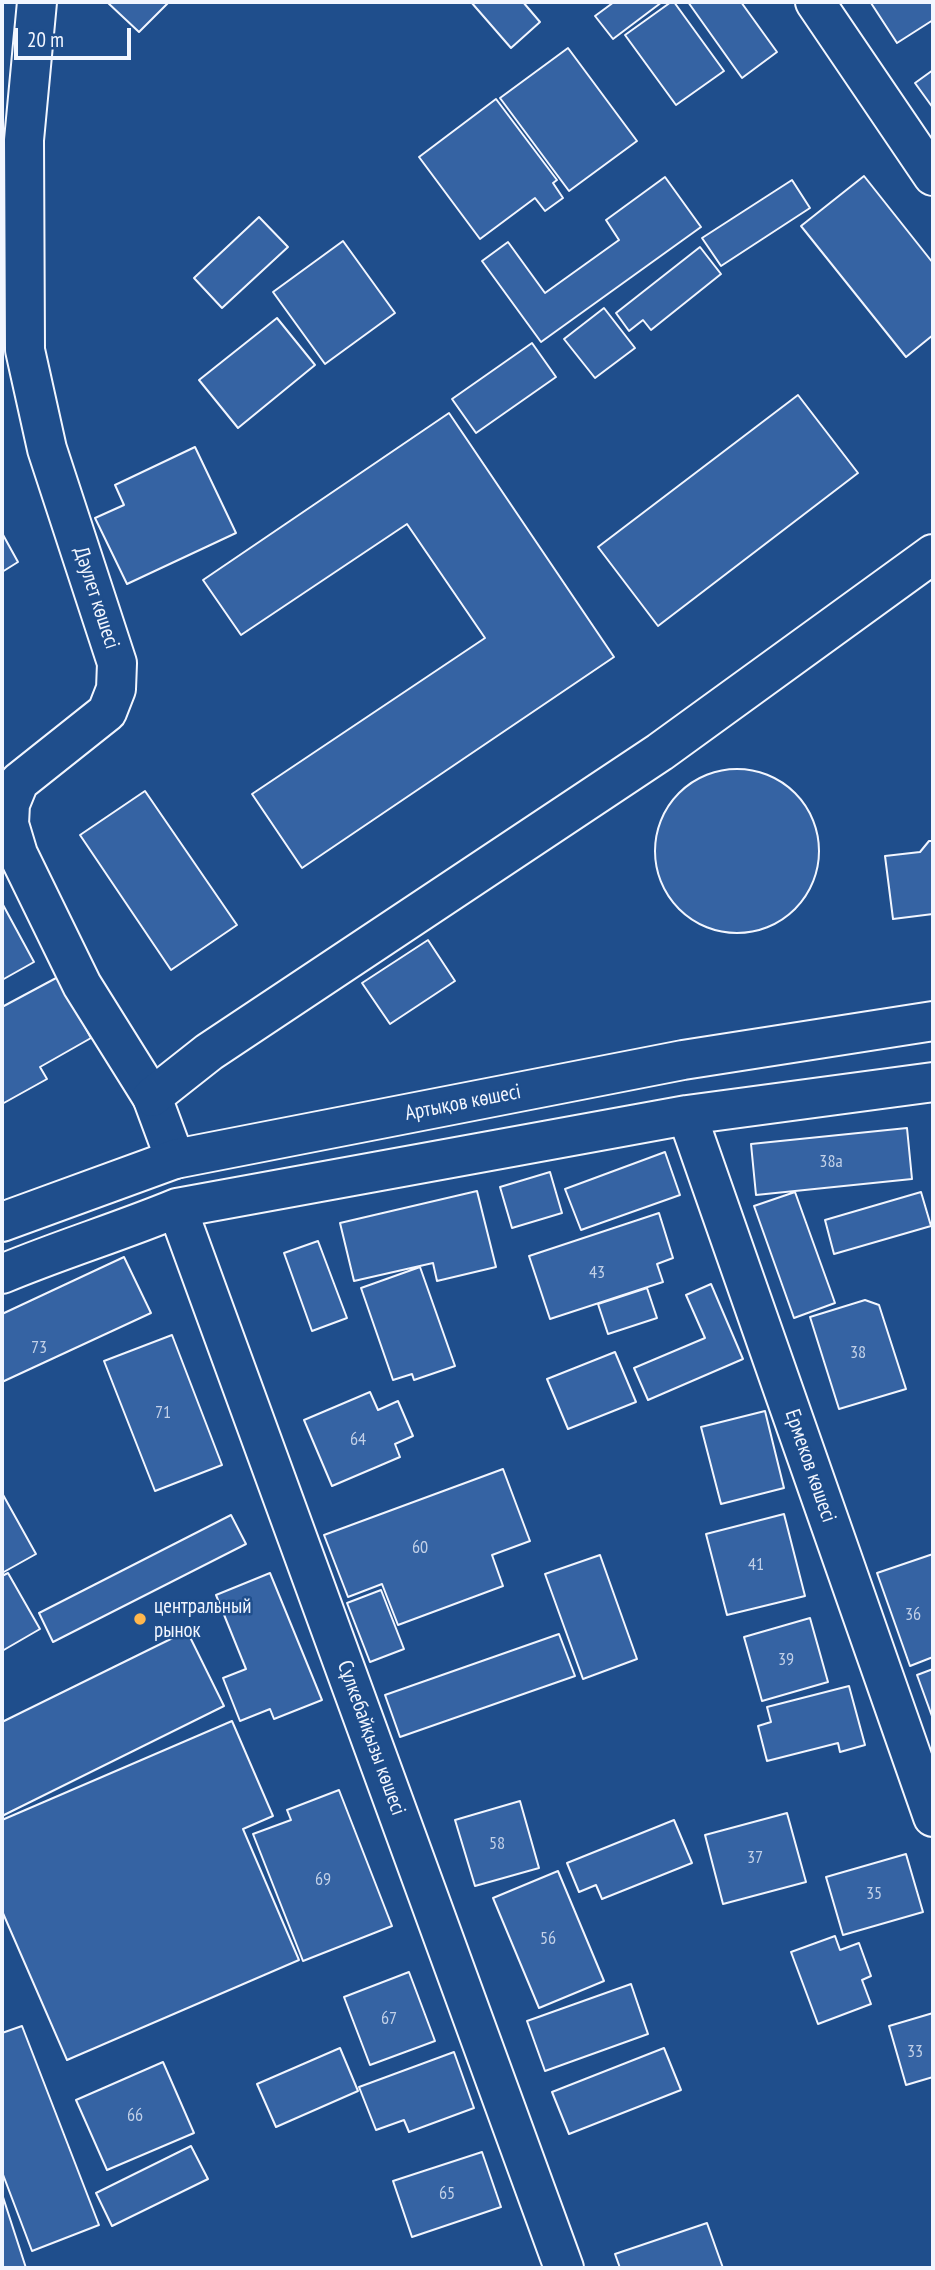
<!DOCTYPE html>
<meta charset="utf-8">
<style>
body{margin:0}
#map{position:relative;width:935px;height:2270px;overflow:hidden;background:#1f4e8c;font-family:"PT Sans Narrow",sans-serif}
canvas{display:block}
.frame{position:absolute;inset:0;border:4px solid #f2f6ff;pointer-events:none}
.scale{position:absolute;left:14px;top:28px;width:117px;height:32px;box-sizing:border-box;border:4px solid #f2f6ff;border-top:0;padding-left:9px;font-size:21px;line-height:24px;white-space:nowrap;color:#f2f6ff;-webkit-text-stroke:5px #1f4e8c;paint-order:stroke}
</style>
<div id="map">
<canvas width="935" height="2270"></canvas>
<div class="frame"></div>
<div class="scale">20 m</div>
</div>
<script>
const context = document.querySelector('canvas').getContext('2d');
context.lineJoin = 'round';
function fill(path, color) { context.fillStyle = color; context.fill(path, 'evenodd'); }
function strokePath(path, color, width, dash) { context.strokeStyle = color; context.lineWidth = width; context.lineCap = dash ? 'butt' : 'round'; context.setLineDash(dash || []); context.stroke(path); }
function label(font, color, halo, rows, align = 'center') {
  context.font = font + ' "PT Sans Narrow",sans-serif'; context.lineWidth = 5; context.setLineDash([]); context.textBaseline = 'middle'; context.strokeStyle = halo; context.fillStyle = color; for (const [text, x, y, turn = 0] of rows) {
    context.save(); context.translate(x, y); context.rotate((+turn || 0) * Math.PI / 180); context.textAlign = isNaN(turn) ? turn : align; if (halo) context.strokeText(text, 0, 0); context.fillText(text, 0, 0); context.restore();
  }
}
const building = new Path2D(`
 M107,2H169L139,32Z
 M471,2H523L540,22L511,48Z
 M614,2H662L613,39L595,16Z
 M671,2H674L724,71L676,105L625,35Z
 M688,2H741L777,52L742,78Z
 M874,2H933V20L897,43L871,3Z
 M568,48L637,141L569,191L500,98Z
 M933,70V108L915,83Z
 M496,99L557,180L553,183L563,198L545,211L535,198L480,239L419,157Z
 M864,176L933,263V335L906,357L801,226Z
 M665,177L701,227L541,342L482,261L508,242L545,293L619,240L606,220Z
 M792,180L810,208L721,266L702,238Z
 M259,217L288,247L222,308L194,278Z
 M343,241L395,313L325,364L273,292Z
 M700,247L721,274L651,330L643,320L629,331L616,313Z
 M604,308L635,348L595,378L564,339Z
 M277,318L315,365L238,428L199,380Z
 M532,343L556,377L476,433L452,399Z
 M798,395L858,473L658,626L598,547Z
 M449,413L614,657L302,868L252,794L485,638L407,524L241,635L203,580Z
 M195,447L236,533L127,584L95,518L124,505L115,485Z
 M2,533L18,562L2,572Z
 M655 851a82 82 0 1 1 164 0a82 82 0 1 1-164 0Z
 M145,791L237,925L171,970L80,835Z
 M929,841H933V914L893,919L885,856L920,852Z
 M2,903L34,962L2,980Z
 M428,940L455,981L390,1024L362,983Z
 M58,977L91,1038L40,1067L47,1079L2,1104V1007Z
 M907,1128L912,1179L756,1195L751,1144Z
 M665,1152L680,1195L581,1230L565,1189Z
 M550,1172L562,1213L512,1228L500,1187Z
 M477,1191L496,1267L437,1281L433,1263L354,1281L340,1223Z
 M795,1192L835,1303L794,1318L754,1206Z
 M921,1192L931,1226L834,1254L825,1220Z
 M659,1213L673,1258L657,1264L663,1282L550,1319L529,1256Z
 M318,1241L347,1318L312,1331L284,1253Z
 M124,1257L151,1313L2,1382V1314Z
 M420,1267L455,1366L414,1380L412,1374L393,1380L361,1288Z
 M711,1284L743,1359L648,1400L634,1368L705,1338L686,1295Z
 M647,1288L657,1318L608,1334L598,1304Z
 M865,1300L879,1305L906,1389L839,1409L810,1317Z
 M172,1335L222,1465L155,1491L104,1361Z
 M615,1352L636,1402L568,1429L547,1379Z
 M370,1392L378,1410L398,1401L413,1436L395,1444L400,1457L332,1486L304,1420Z
 M765,1411L784,1488L721,1504L701,1427Z
 M503,1469L530,1541L492,1555L503,1586L398,1625L382,1584L348,1597L324,1535Z
 M2,1493L36,1554L2,1573Z
 M784,1514L805,1596L727,1615L706,1534Z
 M231,1515L246,1544L53,1642L39,1613Z
 M933,1554V1657L910,1666L877,1573Z
 M600,1555L637,1659L583,1679L545,1574Z
 M8,1573L40,1629L2,1651V1576Z
 M270,1573L322,1700L274,1719L270,1709L240,1721L223,1678L246,1669L216,1595Z
 M381,1590L404,1649L370,1662L347,1603Z
 M810,1618L828,1682L762,1701L744,1637Z
 M187,1631L224,1706L2,1816V1722Z
 M559,1634L575,1676L400,1737L385,1695Z
 M933,1669V1719L917,1675Z
 M849,1686L865,1745L840,1752L838,1743L767,1761L758,1726L771,1722L767,1707Z
 M232,1721L273,1816L243,1829L299,1960L67,2060L2,1911V1820Z
 M339,1790L392,1926L303,1961L253,1834L291,1820L287,1810Z
 M520,1801L539,1868L475,1886L455,1820Z
 M787,1813L806,1882L723,1904L705,1835Z
 M674,1820L692,1863L602,1899L596,1885L579,1892L567,1863Z
 M906,1854L923,1912L843,1935L826,1877Z
 M558,1871L604,1981L539,2008L493,1898Z
 M835,1936L840,1950L859,1943L871,1976L862,1980L871,2004L818,2024L791,1952Z
 M409,1972L435,2041L370,2065L344,1997Z
 M631,1984L648,2034L545,2071L527,2021Z
 M933,2013V2077L906,2085L889,2026Z
 M22,2026L99,2225L32,2251L2,2172V2033Z
 M340,2048L358,2091L276,2127L257,2084Z
 M664,2048L681,2090L569,2134L552,2092Z
 M454,2052L474,2108L409,2132L404,2120L376,2130L359,2087Z
 M163,2062L194,2133L107,2170L76,2100Z
 M191,2146L208,2179L112,2226L96,2193Z
 M482,2152L501,2207L412,2237L393,2181Z
 M2,2194L26,2268H2Z
 M707,2223L723,2268H620L615,2254Z`);
const minor = new Path2D(`
 M37,2L24,140L25,350L47,449L117,663L116,689L107,712L19,782L10,804L9,824L18,854L82,985L152,1097L175,1159
 M815,2L933,176
 M687,1115L933,1817
 M177,1208L564,2268
 M2,1274C59,1250 119,1232 177,1208L687,1115L933,1082`);
const major = new Path2D(`
 M152,1097L209,1052L660,752L933,554`);
const highway = new Path2D(`
 M2,1222L175,1159L683,1060L933,1021`);
const markers = [
 [140,1619,7,"#ffb74d"]
];
const numberNames = [
 ["38а",831,1162],
 ["43",597,1273],
 ["73",39,1348],
 ["38",858,1353],
 ["71",163,1413],
 ["64",358,1440],
 ["60",420,1548],
 ["41",756,1565],
 ["36",913,1615],
 ["39",786,1660],
 ["58",497,1844],
 ["37",755,1858],
 ["69",323,1880],
 ["35",874,1894],
 ["56",548,1939],
 ["67",389,2019],
 ["33",915,2052],
 ["66",135,2116],
 ["65",447,2194]
];
const streetNames = [
 ["Дәулет көшесі",96,598,72],
 ["Артықов көшесі",463,1103,-11],
 ["Ермеков көшесі",810,1466,71],
 ["Сұлкебайқызы көшесі",371,1738,70]
];
const poiNames = [
 ["центральный",154,1607],
 ["рынок",154,1631]
];
fill(building, '#3563a3');
strokePath(building, '#f2f6ff', 2);
strokePath(minor, '#f2f6ff', 42);
strokePath(major, '#f2f6ff', 42);
strokePath(highway, '#f2f6ff', 42);
strokePath(minor, '#1f4e8c', 38);
strokePath(major, '#1f4e8c', 38);
strokePath(highway, '#1f4e8c', 38);
for (const [x, y, r, color] of markers) { const dot = new Path2D(); dot.arc(x, y, r, 0, 2 * Math.PI); context.fillStyle = color; context.fill(dot); strokePath(dot, '#1f4e8c', 2.5); }
label('18px', '#c3d1e8', null, numberNames);
label('21px', '#f2f6ff', '#1f4e8c', streetNames);
label('21px', '#f2f6ff', '#1f4e8c', poiNames, 'left');
</script>
